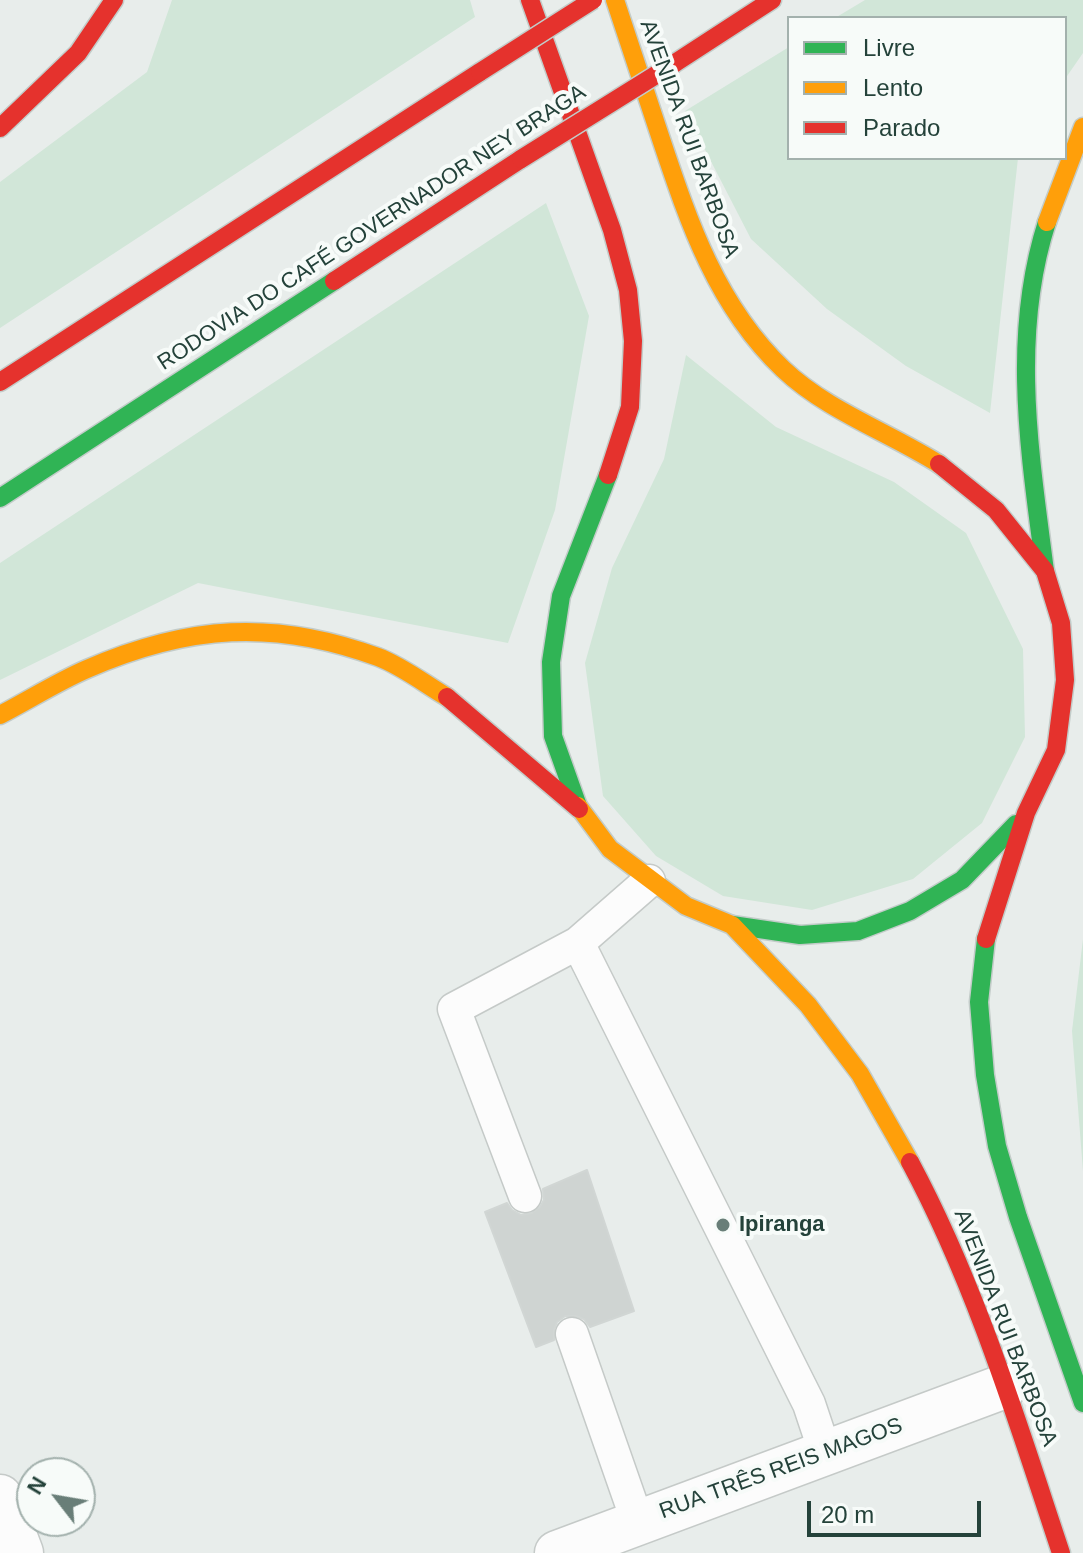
<!DOCTYPE html>
<meta charset="utf-8">
<style>
body{margin:0}
#map{position:relative;width:1083px;height:1553px;overflow:hidden;background:#e8edeb;font-family:Helvetica,sans-serif}
canvas{display:block}
.legend{position:absolute;left:787px;top:16px;width:280px;height:144px;box-sizing:border-box;background:#f7fbf9;border:2px solid #a3b1ad;margin:0;padding:10px 14px;list-style:none;font-size:24px;color:#24423a}
.legend li{display:flex;align-items:center;gap:16px;height:40px}
.legend b{width:40px;border:2px solid #a3b1ad}
.north{position:absolute;left:16px;top:1457px;width:80px;height:80px;box-sizing:border-box;background:#f7fbf9;border:2px solid #a3b1ad;border-radius:50%;rotate:301deg;font-size:22px;font-weight:700;line-height:32px;text-align:center;color:#24423a}
.north::after{content:'';display:block;margin:auto;width:28px;height:36px;background:#697e78;clip-path:polygon(50% 0,100% 100%,50% 72%,0 100%)}
.scale{position:absolute;left:807px;top:1501px;width:174px;height:36px;box-sizing:border-box;border:4px solid #24423a;border-top:0;padding-left:10px;font-size:24px;line-height:28px;white-space:nowrap;color:#24423a;-webkit-text-stroke:6px #f7fbf9;paint-order:stroke}
</style>
<div id="map">
<canvas width="1083" height="1553"></canvas>
<ul class="legend">
<li><b style="height:10px;background:#30b455"></b>Livre</li>
<li><b style="height:10px;background:#ff9f0a"></b>Lento</li>
<li><b style="height:10px;background:#e5322d"></b>Parado</li>
</ul>
<div class="north">N</div>
<div class="scale">20 m</div>
</div>
<script>
const context = document.querySelector('canvas').getContext('2d');
context.lineJoin = 'round';
function fill(path, color) { context.fillStyle = color; context.fill(path, 'evenodd'); }
function strokePath(path, color, width, dash) { context.strokeStyle = color; context.lineWidth = width; context.lineCap = dash ? 'butt' : 'round'; context.setLineDash(dash || []); context.stroke(path); }
function label(font, color, halo, rows, align = 'center') {
  context.font = font + ' Helvetica,sans-serif'; context.lineWidth = 8; context.setLineDash([]); context.textBaseline = 'middle'; context.strokeStyle = halo; context.fillStyle = color; for (const [text, x, y, turn = 0] of rows) {
    context.save(); context.translate(x, y); context.rotate((+turn || 0) * Math.PI / 180); context.textAlign = isNaN(turn) ? turn : align; if (halo) context.strokeText(text, 0, 0); context.fillText(text, 0, 0); context.restore();
  }
}
const green = new Path2D(`
 M172,0H470L475,17L0,328V182L147,72Z
 M865,0H1083V53L1065,79V18H835Z
 M789,47V158H1018L990,413L906,366L827,309L751,239L685,111Z
 M546,203L589,316L555,510L508,643L198,583L0,680V563Z
 M686,355L776,427L894,482L966,533L1023,649L1025,737L982,823L913,879L812,910L723,896L656,856L603,796L585,663L612,568L664,459Z
 M1083,939V1171L1072,1031Z`);
const building = new Path2D(`
 M587,1170L634,1311L590,1327L584,1319L576,1316H565L557,1322L554,1330V1340L536,1347L485,1212L507,1203L512,1210L521,1215L532,1213L540,1207L544,1200L543,1189Z`);
const lane = new Path2D(`
 M649,881L578,943L809,1404L825,1452
 M525,1196L454,1009L578,943
 M572,1334L638,1523`);
const street = new Path2D(`
 M0,1497L21,1553
 M557,1553L1005,1386`);
const fast = new Path2D(`
 M0,498L334,281
 M1045,571C1030,454 1010,337 1047,222
 M578,806L553,736L551,662L561,596L608,475
 M732,925L800,935L858,931L910,911L962,880L1016,824
 M986,939L979,1002L985,1075L997,1146L1018,1217L1083,1403`);
const slow = new Path2D(`
 M615,0C630,46 646,93 661,139C689,223 717,306 783,369C826,410 888,432 939,464
 M1047,222L1083,127
 M0,715C29,700 57,682 87,669C188,625 274,619 378,657C402,666 425,684 447,697
 M578,806L610,849L686,906L732,925L808,1005L860,1074L910,1162`);
const jam = new Path2D(`
 M530,0L612,230L628,290L633,341L630,407L608,475
 M675,63L772,0
 M0,128L78,53L114,0
 M334,281L521,159
 M0,382L480,72
 M939,464L996,510L1045,571L1061,623L1065,680L1056,750L1026,813L986,939
 M447,697L579,809
 M910,1162C976,1285 1017,1421 1061,1553`);
const jamBridge = new Path2D(`
 M480,72L593,0
 M521,159L675,63`);
const markers = [
 [723,1225,8,"#697e78"]
];
const streetNames = [
 ["AVENIDA RUI BARBOSA",689,139,70],
 ["RODOVIA DO CAFÉ GOVERNADOR NEY BRAGA",372,228,-33],
 ["AVENIDA RUI BARBOSA",1005,1328,69],
 ["RUA TRÊS REIS MAGOS",781,1469,-20]
];
const poiNames = [
 ["Ipiranga",739,1225]
];
fill(green, '#d1e6d8');
fill(building, '#cfd4d2');
strokePath(building, '#d1d6d4', 2);
strokePath(lane, '#c5cac8', 35);
strokePath(street, '#c5cac8', 47);
strokePath(fast, '#c3ccc9', 21);
strokePath(slow, '#c3ccc9', 21);
strokePath(jam, '#c3ccc9', 21);
strokePath(lane, '#fcfcfc', 32);
strokePath(street, '#fcfcfc', 44);
strokePath(fast, '#30b455', 18);
strokePath(slow, '#ff9f0a', 18);
strokePath(jam, '#e5322d', 18);
strokePath(jamBridge, '#c3ccc9', 21, []);
strokePath(jamBridge, '#e5322d', 18);
for (const [x, y, r, color] of markers) { const dot = new Path2D(); dot.arc(x, y, r, 0, 2 * Math.PI); context.fillStyle = color; context.fill(dot); strokePath(dot, '#f7fbf9', 3); }
label('22px', '#24423a', '#f7fbf9', streetNames);
label('bold 22px', '#24423a', '#f7fbf9', poiNames, 'left');
</script>
